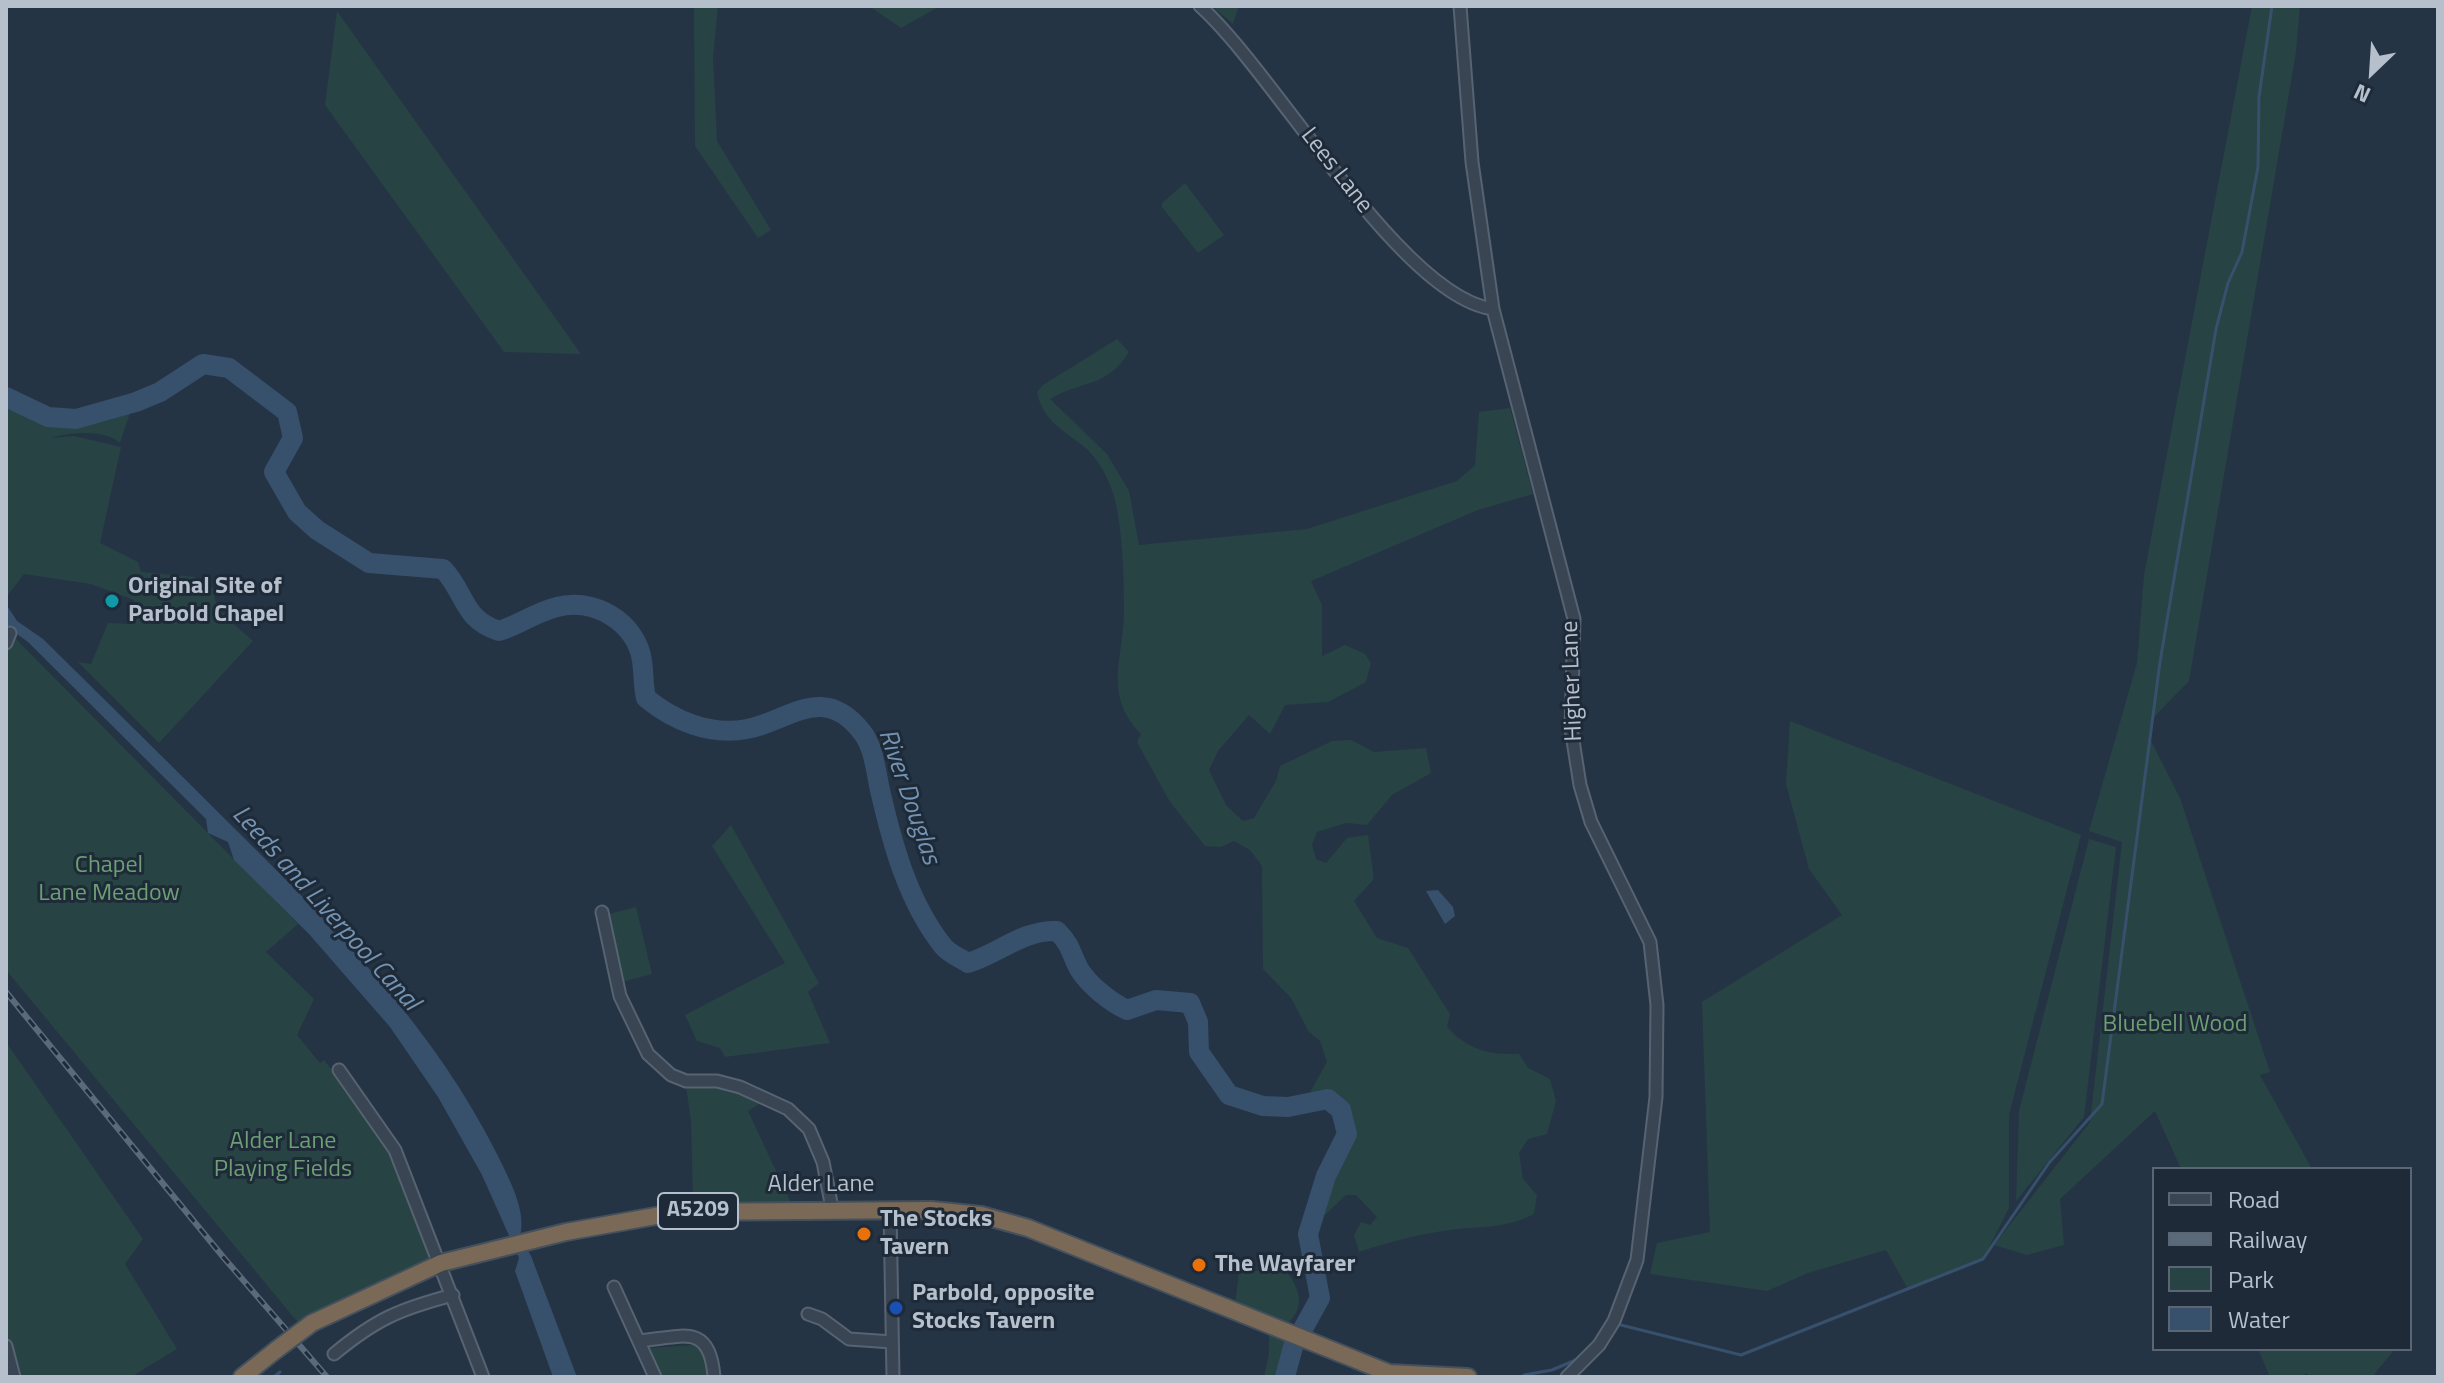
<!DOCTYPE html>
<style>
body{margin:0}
#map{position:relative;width:2444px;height:1383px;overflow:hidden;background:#253444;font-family:"Titillium Web",sans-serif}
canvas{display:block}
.frame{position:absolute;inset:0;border:8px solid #b6c0cd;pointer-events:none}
.legend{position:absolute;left:2152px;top:1167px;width:260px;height:184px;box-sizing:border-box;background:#1e2a38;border:2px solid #5b6674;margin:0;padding:10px 14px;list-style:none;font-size:24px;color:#b6c0cd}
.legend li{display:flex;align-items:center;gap:16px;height:40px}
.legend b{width:40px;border:2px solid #5b6674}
.north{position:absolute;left:2332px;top:32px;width:80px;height:80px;-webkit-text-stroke:6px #1e2a38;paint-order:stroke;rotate:205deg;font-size:22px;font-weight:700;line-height:32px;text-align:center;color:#b6c0cd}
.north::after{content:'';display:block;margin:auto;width:28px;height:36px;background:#b6c0cd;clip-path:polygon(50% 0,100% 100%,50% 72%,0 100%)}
</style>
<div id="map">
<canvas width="2444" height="1383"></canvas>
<div class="frame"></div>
<ul class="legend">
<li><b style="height:10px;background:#394553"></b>Road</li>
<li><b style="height:10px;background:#5b6a7a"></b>Railway</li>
<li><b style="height:22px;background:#274344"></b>Park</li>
<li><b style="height:22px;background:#37506c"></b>Water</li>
</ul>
<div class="north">N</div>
</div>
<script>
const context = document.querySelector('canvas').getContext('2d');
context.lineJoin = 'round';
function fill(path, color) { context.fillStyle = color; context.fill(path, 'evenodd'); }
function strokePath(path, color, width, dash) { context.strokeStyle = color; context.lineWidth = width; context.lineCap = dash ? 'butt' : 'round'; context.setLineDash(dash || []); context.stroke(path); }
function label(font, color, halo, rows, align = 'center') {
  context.font = font + ' "Titillium Web",sans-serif'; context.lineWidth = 6; context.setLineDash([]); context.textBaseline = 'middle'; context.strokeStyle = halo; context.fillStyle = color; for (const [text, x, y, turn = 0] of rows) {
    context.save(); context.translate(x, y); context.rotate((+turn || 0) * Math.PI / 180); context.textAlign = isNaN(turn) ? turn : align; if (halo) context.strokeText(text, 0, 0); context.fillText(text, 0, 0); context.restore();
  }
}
const green = new Path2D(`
 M694,6H718L713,58L717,141L771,230L758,238L695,146Z
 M869,6H940L901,28Z
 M1212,6H1239L1233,24Z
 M2252,6H2300L2296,52L2189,681L2153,718L2150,739L2180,798L2270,1072L2260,1075L2312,1169H2181L2155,1111L2060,1199L2064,1245L2027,1255L1994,1245L2090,1122L2122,842L2089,831L2137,663L2144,575Z
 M337,11L581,354L504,352L325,105Z
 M1185,183L1224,235L1198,253L1162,207V203Z
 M1117,339L1129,352C1107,388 1082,380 1050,399L1107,454L1129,491L1139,545L1307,529L1457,481L1475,465L1479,412L1510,408L1533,494L1478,510L1311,581L1322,605V656L1345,645L1365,654L1371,663L1366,682L1328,702L1285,705L1270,734L1249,715L1218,751L1209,770L1226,805L1243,821L1254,818L1276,781L1280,766L1332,741L1351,740L1374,752L1426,748L1431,773L1392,795L1367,825L1346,823L1317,832L1312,845L1316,859L1326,863L1347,838L1368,835L1374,879L1354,901L1377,938L1408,948L1450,1014L1447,1027C1469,1050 1488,1055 1519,1054L1528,1068L1550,1079L1556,1101L1547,1134L1528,1139L1519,1153L1523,1179L1537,1195L1534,1214C1506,1229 1480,1226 1450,1230C1419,1234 1389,1242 1359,1252L1354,1235L1361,1222L1370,1225L1377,1217L1356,1195H1346L1325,1215L1322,1206L1351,1138L1346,1112L1338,1103L1310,1092L1327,1062L1320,1041L1309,1032L1291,998L1263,969L1262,866L1250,850L1234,841L1221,847L1205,846L1170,802L1137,742L1141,734C1103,695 1123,660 1124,613C1124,579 1123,542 1117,509C1113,487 1101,460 1083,446C1062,429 1043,421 1037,392L1043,385Z
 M6,404C20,407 25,418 38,423C62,432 106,422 130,413L120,443C105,429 70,432 51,438L74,436L121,447L100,543L138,562L141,572L195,577L214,589C211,610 240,628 253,641L159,743L78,662L91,664L108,623L128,624L134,600L91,584L24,574L8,595L6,592Z
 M10,633L298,924L266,952L314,999L297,1035L320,1063L324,1060L378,1129L431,1256L427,1262L300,1325L6,970V643Z
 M1790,721L2081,835L2009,1115V1208L1983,1259L1908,1289L1886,1250L1808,1273L1767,1291L1650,1274L1657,1243L1710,1232L1702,1002L1842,915L1809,869L1786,784Z
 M731,825L819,983L808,992L830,1043L725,1057L720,1048L697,1041L685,1015L785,963L712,846Z
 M2089,839L2116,847L2084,1117L2016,1201L2019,1111Z
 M636,907L652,974L622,982L605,915Z
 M6,1042L143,1239L125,1264L177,1349L131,1377H22L6,1345Z
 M707,1083L764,1101L748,1111L791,1203L693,1202L691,1120L686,1087Z
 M1285,1269C1299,1289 1307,1305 1287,1324L1235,1305L1239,1272Z
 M1269,1327L1297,1338L1285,1377H1264L1269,1353Z
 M694,1345L705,1352L707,1377H662L650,1348Z
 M2258,1349H2395L2372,1377H2309L2307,1373L2300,1377H2270Z`);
const water = new Path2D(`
 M6,604L17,621L43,639C108,703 173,767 237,831C337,930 435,1029 498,1156C509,1179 527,1211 520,1236L531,1256L577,1377H553L515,1271L519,1258L482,1175L438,1097L390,1027L309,934L234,860L228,842L208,833L206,819L28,642L6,626Z
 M1438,890L1453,907L1455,916L1445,924L1426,891Z`);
const stream = new Path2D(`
 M1621,1325L1741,1355L1983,1259L2049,1163L2102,1104L2160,662L2216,329L2228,283L2242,252L2258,167L2259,97L2272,6
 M1524,1375L1552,1370L1578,1359
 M274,1377L280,1372`);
const river = new Path2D(`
 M6,397L48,417L76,419L136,402L160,392L203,364L229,368L287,412L293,438L274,472L297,512L317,530L369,563L443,569C466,593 462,619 499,631C519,625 536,612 557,607C593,597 637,622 642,661C644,674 643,685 646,698C674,721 710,736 747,729C789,721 823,682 862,732C874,747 876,772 880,790C892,843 908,902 943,946C948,953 960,958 968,963C1000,953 1022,930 1057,931C1072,946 1070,952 1079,969C1089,985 1110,1002 1127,1010L1156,1000L1190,1003L1198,1022L1199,1052L1229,1095L1263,1106L1288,1107L1328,1099L1341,1110L1347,1134L1326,1176L1308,1234L1320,1298L1293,1347L1285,1377`);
const minor = new Path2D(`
 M1200,6C1276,74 1401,297 1493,309
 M1460,6L1472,162L1493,309L1574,619L1571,728L1580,785L1591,822L1650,942L1657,1005L1656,1097L1637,1260L1614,1321L1599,1345L1567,1377
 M6,643L10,633
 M602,912L620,996L648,1054L671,1075L686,1081H717L740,1087L788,1109L809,1129L823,1162L832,1208
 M339,1070L395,1150L483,1377
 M890,1209L893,1377
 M614,1287L655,1377
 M808,1314L822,1319L849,1339L892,1342
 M639,1341C682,1337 710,1322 714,1377
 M6,1346L14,1377
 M334,1354C376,1319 400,1309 453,1295`);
const highway = new Path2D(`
 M312,1323L441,1263L566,1232L678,1212L932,1210L981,1215L1028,1228L1389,1373L1468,1377
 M242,1377L276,1350`);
const rail = new Path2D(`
 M6,992L224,1258L327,1377`);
const highwayBridge = new Path2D(`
 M276,1350L312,1323`);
const markers = [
 [112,601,8,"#0f9aa8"],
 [864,1234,8,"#e8710a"],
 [1199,1265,8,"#e8710a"],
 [896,1308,8,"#1a4fb4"]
];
const shields = [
 [698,1211,80]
];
const shieldNames = [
 ["A5209",698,1211]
];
const streetNames = [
 ["Lees Lane",1336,171,52],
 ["Higher Lane",1573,681,-92],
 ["Alder Lane",821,1185]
];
const poiNames = [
 ["Original Site of",128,587],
 ["Parbold Chapel",128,615],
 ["The Stocks",880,1220],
 ["Tavern",880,1248],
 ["The Wayfarer",1215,1265],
 ["Parbold, opposite",912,1294],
 ["Stocks Tavern",912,1322]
];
const parkNames = [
 ["Chapel",109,866],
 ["Lane Meadow",109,894],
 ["Bluebell Wood",2175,1025],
 ["Alder Lane",283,1142],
 ["Playing Fields",283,1170]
];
const waterNames = [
 ["River Douglas",908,797,71],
 ["Leeds and Liverpool Canal",325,909,48]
];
fill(green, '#274344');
fill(water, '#37506c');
strokePath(stream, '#37506c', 3);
strokePath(river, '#37506c', 20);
strokePath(minor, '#576370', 15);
strokePath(highway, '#44505d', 20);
strokePath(minor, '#394553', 11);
strokePath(highway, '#796956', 16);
strokePath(rail, '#5b6a7a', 6);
strokePath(rail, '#1e2a38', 3, [9]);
strokePath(highwayBridge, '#44505d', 20, []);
strokePath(highwayBridge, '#796956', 16);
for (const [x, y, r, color] of markers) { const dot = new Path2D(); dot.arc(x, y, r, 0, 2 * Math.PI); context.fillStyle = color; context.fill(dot); strokePath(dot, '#1e2a38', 3); }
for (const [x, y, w] of shields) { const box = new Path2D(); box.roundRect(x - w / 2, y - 18, w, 36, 6); context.fillStyle = '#1e2a38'; context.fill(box); strokePath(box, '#b6c0cd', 2); }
label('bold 22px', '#b6c0cd', null, shieldNames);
label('24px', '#b6c0cd', '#1e2a38', streetNames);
label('bold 24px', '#b6c0cd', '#1e2a38', poiNames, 'left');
label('24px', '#6c9f74', '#1e2a38', parkNames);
label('italic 26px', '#7493b2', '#1e2a38', waterNames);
</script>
